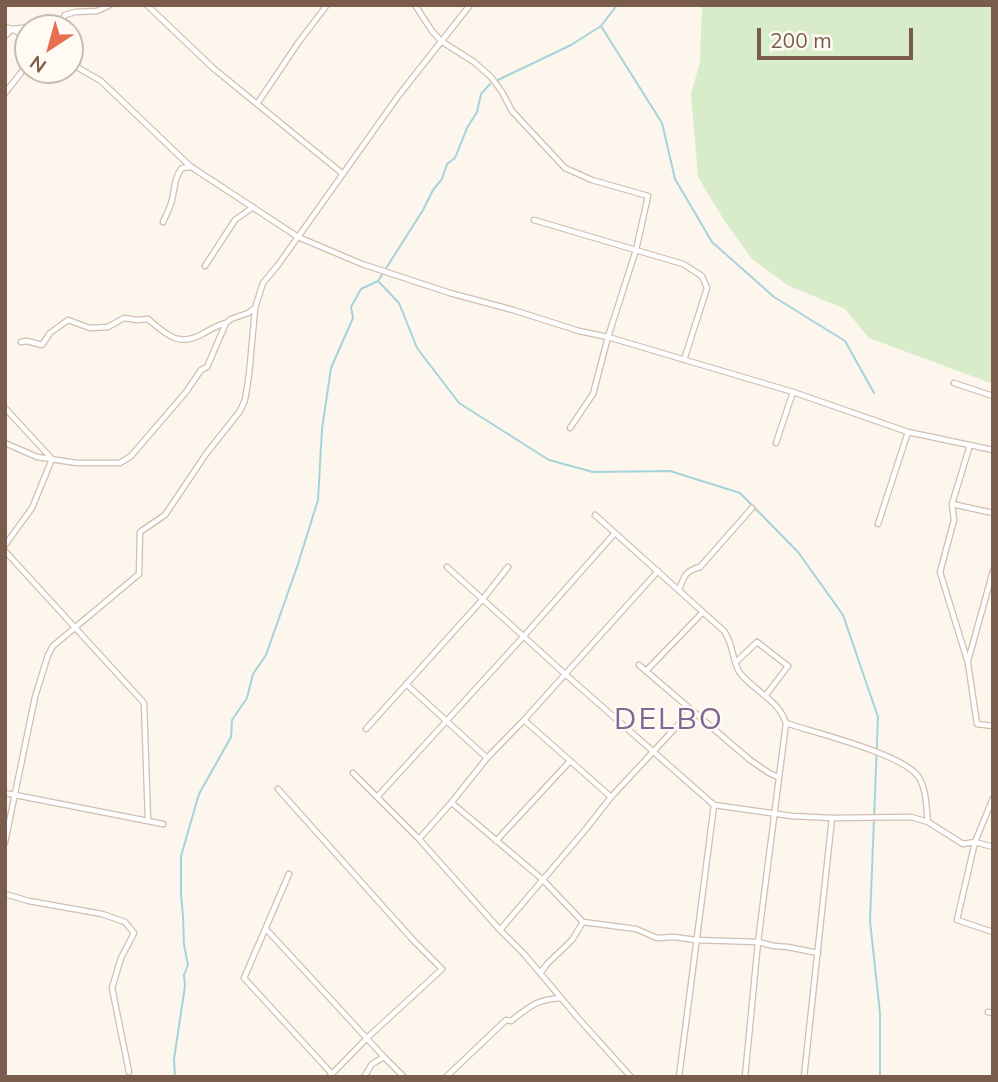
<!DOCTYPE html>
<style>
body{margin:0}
#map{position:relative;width:998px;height:1082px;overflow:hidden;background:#fdf6ec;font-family:Mulish,sans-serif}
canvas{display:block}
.frame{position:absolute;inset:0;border:7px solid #7a5c4d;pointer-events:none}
.north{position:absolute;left:14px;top:14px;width:70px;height:70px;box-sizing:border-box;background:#fffaf3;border:2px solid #cabbb1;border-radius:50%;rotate:216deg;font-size:19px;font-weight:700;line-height:28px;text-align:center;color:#7a5c4d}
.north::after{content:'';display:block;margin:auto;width:24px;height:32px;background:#e76f51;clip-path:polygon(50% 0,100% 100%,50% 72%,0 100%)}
.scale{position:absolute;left:757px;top:28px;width:156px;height:32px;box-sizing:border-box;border:4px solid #7a5c4d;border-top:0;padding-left:9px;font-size:21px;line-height:24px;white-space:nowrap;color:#7a5c4d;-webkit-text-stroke:5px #fffaf3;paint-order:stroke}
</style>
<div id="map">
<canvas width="998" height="1082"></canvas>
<div class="frame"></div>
<div class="north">N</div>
<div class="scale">200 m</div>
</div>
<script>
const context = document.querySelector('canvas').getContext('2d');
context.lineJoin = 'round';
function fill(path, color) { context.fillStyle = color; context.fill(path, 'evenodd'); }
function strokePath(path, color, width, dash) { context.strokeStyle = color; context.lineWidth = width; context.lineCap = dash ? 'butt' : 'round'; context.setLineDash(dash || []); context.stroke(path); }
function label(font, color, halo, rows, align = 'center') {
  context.font = font + ' Mulish,sans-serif'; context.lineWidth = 5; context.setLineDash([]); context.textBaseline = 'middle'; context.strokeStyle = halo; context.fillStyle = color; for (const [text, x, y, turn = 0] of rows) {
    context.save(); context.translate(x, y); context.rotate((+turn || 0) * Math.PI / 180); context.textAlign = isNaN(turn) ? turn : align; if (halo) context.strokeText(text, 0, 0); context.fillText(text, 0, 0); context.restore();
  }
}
const green = new Path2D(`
 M702,5H993V384L869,338L845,309L789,286L752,259L724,220L698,177L691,94L700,62Z`);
const stream = new Path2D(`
 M601,26L662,123L675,179L712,242L774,297L845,341L874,393
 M498,80L571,45L601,26L617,5
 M378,281L399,303L417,348L459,403L549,460L593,472L670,471L740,493L798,552L843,615L878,717L870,921L880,1013V1077
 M175,1077L174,1059L185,986L184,975L188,965L184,945L183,916L181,895V856L199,794L231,737L232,720L247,698L253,674L266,655L297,567L318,500L322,429L331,368L353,318L351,307L361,289L378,281L423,210L433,190L442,179L447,164L455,158L467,128L477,112L481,94L490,84`);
const minor = new Path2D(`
 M147,5L213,68L343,174
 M415,5L432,31L441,41L474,62L491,77L502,92L512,111L565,168L592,180L648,196L636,250L608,337L593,394L570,428
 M5,27L12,29L28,38
 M5,36L12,29L59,24L65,15L75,12L97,11L110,5
 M70,63L101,81L190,166L298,237L399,95L470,5
 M5,93L28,64
 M257,104L298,43L327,5
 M534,220L683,264L702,276L707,288L684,360
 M163,222C166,215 170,208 172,200C175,188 174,178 182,168L190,167
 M205,266L235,220L253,207
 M21,342L27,341L42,345L50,333L68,320L90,328L108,327L124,318L137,320L148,319C167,335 179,348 204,333C212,329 217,325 226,323
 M954,383L993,396
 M5,408L52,459L32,508L5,545
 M5,443L37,457L77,463H120L131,456L186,392L201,370L207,367L226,323L231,319L248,313L255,308L263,283L278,265L298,237L362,264L450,293L513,310L579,331L608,337L793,392L908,432L993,450
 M776,443L793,392
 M970,445L952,504L954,520L940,572L968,663L977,724L993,726
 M952,504L993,513
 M595,515L724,631C734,645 732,662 740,673C755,692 778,699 786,723L758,942L745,1077
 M878,524L908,432
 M5,551L144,703L148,821
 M447,567L565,674L714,805L792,816L832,818L911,817L928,822L963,844L975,842L993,847
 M679,590C684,576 685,571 700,567L752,508
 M968,661L993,571
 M736,662L757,642L788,666L766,695
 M639,665L750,760L769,773L778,777
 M646,671L703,612
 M406,684L487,758
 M524,720L611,797
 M786,723C815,733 899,753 917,775C927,787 926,808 928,822
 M366,729L482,600L508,567
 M353,773L419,839L500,930L524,954L578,1018L631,1077
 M278,789L413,940L442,969L367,1038L329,1077
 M5,793L163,824
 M378,796L523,637L615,533
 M993,798L975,842L957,920L993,932
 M452,803L542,879L583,922
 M419,839L451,803L487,758L524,720L658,571
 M496,841L570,761
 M5,842L35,697L48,655L53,646L139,574L140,532L165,515L206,454L240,411L245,400L249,375L255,309
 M289,874L244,978L332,1074
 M5,894L29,901L102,914L125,922L134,933L121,958L112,988L129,1072
 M266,929L384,1057
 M500,930L586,829L611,797L691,711
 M540,973L548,963L572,940L583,922L636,929L657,938L674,937L696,940L758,942L774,946L788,947L818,953
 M988,1012L993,1013
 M364,1077L372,1064L384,1057L404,1077
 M446,1077L506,1020L511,1021C530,1006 536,1000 560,998
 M679,1077L714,805
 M804,1077L832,818`);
const quarterNames = [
 ["DELBO",669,720]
];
fill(green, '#d8ecc9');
strokePath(stream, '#a5d3da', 2);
strokePath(minor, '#d1beb0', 7);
strokePath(minor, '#fff', 4.5);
context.letterSpacing = '2px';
label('30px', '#846695', '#fffaf3', quarterNames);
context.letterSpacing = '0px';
</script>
